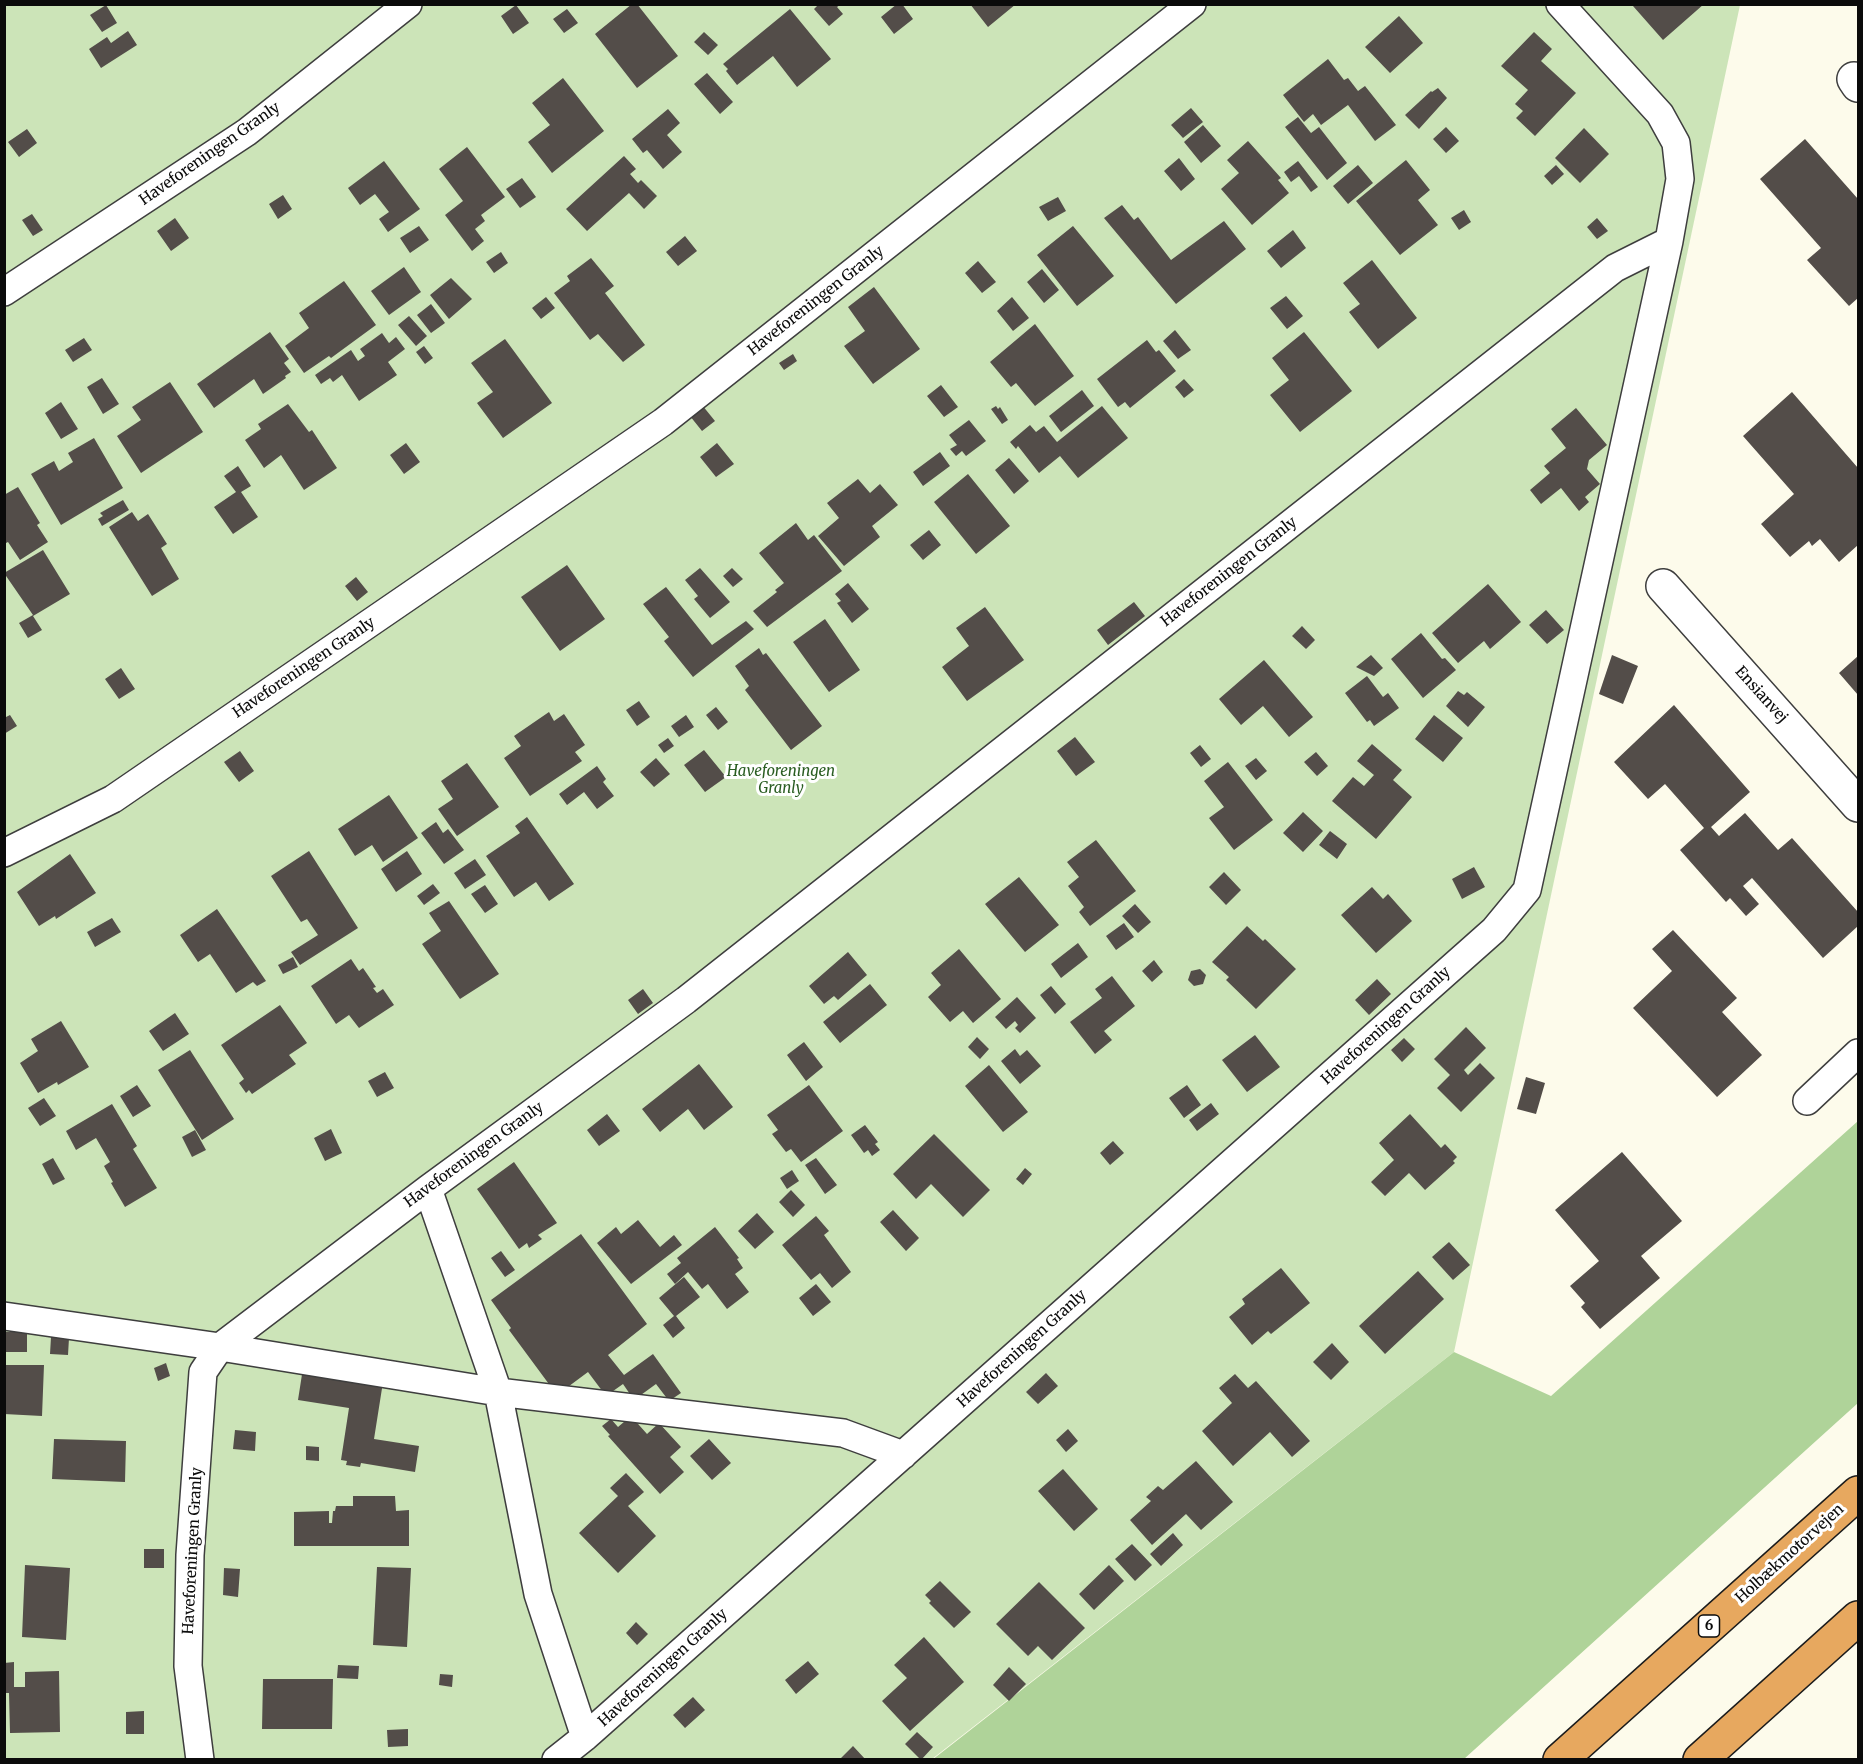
<!DOCTYPE html>
<meta charset="utf-8">
<style>
body{margin:0}
#map{position:relative;width:1863px;height:1764px;overflow:hidden;background:#fdfbeb;font-family:Merriweather,serif}
canvas{display:block}
.frame{position:absolute;inset:0;border:6px solid #0b0b0b;pointer-events:none}
</style>
<div id="map">
<canvas width="1863" height="1764"></canvas>
<div class="frame"></div>
</div>
<script>
const context = document.querySelector('canvas').getContext('2d');
context.lineJoin = 'round';
function fill(path, color) { context.fillStyle = color; context.fill(path, 'evenodd'); }
function strokePath(path, color, width, dash) { context.strokeStyle = color; context.lineWidth = width; context.lineCap = dash ? 'butt' : 'round'; context.setLineDash(dash || []); context.stroke(path); }
function label(font, color, halo, rows, align = 'center') {
  context.font = font + ' Merriweather,serif'; context.lineWidth = 6; context.setLineDash([]); context.textBaseline = 'middle'; context.strokeStyle = halo; context.fillStyle = color; for (const [text, x, y, turn = 0] of rows) {
    context.save(); context.translate(x, y); context.rotate((+turn || 0) * Math.PI / 180); context.textAlign = isNaN(turn) ? turn : align; if (halo) context.strokeText(text, 0, 0); context.fillText(text, 0, 0); context.restore();
  }
}
const green = new Path2D(`
 M5,5H1740L1454,1352L932,1759L5,1760Z`);
const forest = new Path2D(`
 M1858,1121V1403L1464,1759L932,1760L1454,1352L1551,1396Z`);
const building = new Path2D(`
 M632,4H637L678,56L637,88L595,34Z
 M819,4H841L837,7L843,14L829,26L814,9Z
 M897,4H902L913,19L894,34L881,17Z
 M970,4H1016L988,27Z
 M1635,4H1704L1663,40L1633,6Z
 M106,5L117,23L102,32L90,15Z
 M516,5L529,23L513,34L501,16Z
 M567,9L578,23L564,33L553,19Z
 M790,9L831,59L797,87L773,56L737,85L726,71L728,69L723,64Z
 M1399,16L1423,43L1390,73L1365,47Z
 M128,31L137,45L101,68L89,49L107,37L111,43Z
 M704,32L718,45L708,55L694,42Z
 M1534,32L1552,49L1541,61L1576,93L1535,136L1516,118L1523,111L1515,104L1528,90L1501,66Z
 M1328,59L1344,80L1348,78L1358,91L1365,86L1396,125L1375,141L1348,105L1321,125L1313,114L1304,122L1283,95Z
 M707,73L733,102L720,114L694,84Z
 M563,78L604,131L552,173L528,142L550,125L532,103Z
 M1438,88L1447,98L1419,129L1405,115L1431,91L1432,92Z
 M1191,108L1203,122L1183,138L1171,125Z
 M668,109L680,123L667,135L682,152L663,169L647,150L643,153L632,139Z
 M1298,117L1311,133L1319,127L1347,163L1327,180L1285,127Z
 M1203,125L1221,146L1201,163L1184,142Z
 M1446,127L1459,141L1446,153L1433,139Z
 M1584,128L1609,154L1580,183L1555,158Z
 M27,129L37,143L19,157L8,142Z
 M1805,139L1858,199V298L1849,306L1807,260L1821,248L1760,179Z
 M1248,141L1281,178L1278,180L1289,193L1252,225L1221,189L1239,173L1227,160Z
 M467,147L505,197L481,215L485,221L475,229L484,241L472,251L445,215L463,201L439,169Z
 M624,156L636,169L630,174L638,183L641,180L657,196L644,209L629,193L587,231L566,209Z
 M1179,158L1195,179L1181,191L1164,171Z
 M1406,160L1430,190L1418,200L1438,225L1400,255L1356,201Z
 M384,161L420,209L388,232L379,219L389,212L375,194L360,205L348,188Z
 M1298,161L1318,187L1311,192L1299,176L1291,182L1284,172Z
 M1358,165L1373,183L1348,204L1333,186Z
 M1556,165L1564,174L1552,185L1544,176Z
 M522,178L536,197L520,208L506,189Z
 M283,195L292,209L278,219L269,204Z
 M1058,197L1066,211L1048,221L1039,207Z
 M1122,205L1134,220L1138,217L1171,260L1224,221L1246,249L1176,304L1104,218Z
 M1464,210L1471,222L1459,230L1451,218Z
 M32,214L43,230L33,236L22,220Z
 M175,218L189,238L171,251L157,231Z
 M1597,218L1608,231L1597,239L1587,227Z
 M419,226L429,240L410,253L400,238Z
 M1073,226L1114,276L1077,306L1037,255Z
 M1293,230L1306,248L1281,268L1267,251Z
 M685,236L697,251L678,266L666,252Z
 M501,252L508,263L494,273L486,262Z
 M591,258L614,286L605,293L645,345L623,362L598,334L590,340L554,293L570,281L567,276Z
 M1372,260L1417,318L1378,349L1349,312L1360,304L1343,283Z
 M978,261L996,282L982,293L965,273Z
 M404,267L421,292L389,315L371,291Z
 M1042,269L1059,290L1044,303L1027,282Z
 M451,278L472,299L449,319L430,295Z
 M344,281L376,325L331,358L329,356L304,373L285,346L309,328L299,313Z
 M874,287L920,349L873,384L844,346L865,331L848,307Z
 M1286,296L1303,316L1287,329L1270,308Z
 M546,297L555,308L541,319L532,308Z
 M1012,297L1029,318L1013,331L997,311Z
 M431,304L445,323L431,333L417,315Z
 M409,316L427,336L416,346L398,325Z
 M1035,324L1074,376L1035,406L1016,383L1011,387L990,362Z
 M1175,330L1191,350L1178,359L1163,341Z
 M270,332L289,359L284,363L291,372L285,376L286,378L263,394L254,379L214,408L197,384Z
 M1304,332L1352,391L1300,432L1270,395L1289,380L1272,358Z
 M382,333L389,343L396,337L405,349L388,362L397,375L359,401L342,375L333,382L330,378L321,384L315,375L351,350L358,361L365,356L360,349Z
 M84,338L92,350L73,362L65,350Z
 M505,339L552,403L503,438L477,403L493,392L471,363Z
 M1147,340L1156,352L1159,350L1176,371L1130,408L1125,402L1118,407L1097,379Z
 M424,346L433,358L425,364L416,352Z
 M793,354L797,361L784,370L779,363Z
 M102,378L119,404L103,414L87,387Z
 M1184,379L1194,390L1184,398L1175,387Z
 M170,382L203,432L141,473L117,436L141,420L132,407Z
 M941,385L958,407L944,417L927,396Z
 M1082,390L1094,406L1061,432L1049,416Z
 M1792,392L1858,468V545L1839,562L1820,539L1812,546L1809,541L1790,557L1761,524L1794,494L1743,436Z
 M61,402L78,429L61,439L45,413Z
 M288,404L309,432L312,430L337,468L304,490L281,455L264,468L245,440L261,429L258,424Z
 M702,405L715,421L702,431L690,416Z
 M996,406L998,409L1000,407L1008,420L1002,424L991,409Z
 M1102,406L1128,438L1078,478L1060,456L1039,473L1018,446L1016,449L1010,442L1030,425L1036,432L1044,426L1057,442Z
 M1576,408L1607,445L1589,460L1587,469L1600,484L1585,497L1589,502L1579,511L1561,488L1541,504L1530,490L1550,473L1544,466L1566,448L1551,429Z
 M969,420L986,441L966,456L962,451L956,456L950,449L957,445L949,435Z
 M94,438L123,488L61,525L31,474L54,461L59,471L73,462L68,453Z
 M406,443L420,462L404,474L390,455Z
 M717,443L734,464L716,477L700,457Z
 M940,452L950,466L923,486L913,472Z
 M1009,458L1029,481L1014,494L995,470Z
 M238,466L251,486L241,492L258,517L233,534L214,507L236,492L224,476Z
 M968,474L1010,526L976,554L934,502Z
 M858,479L870,493L880,484L898,505L872,526L880,537L844,566L818,536L839,518L827,503Z
 M18,487L40,523L37,525L48,542L20,560L8,542L4,544V495Z
 M123,500L129,510L102,526L98,519L103,516L100,513Z
 M132,512L138,521L148,514L167,544L161,548L179,579L152,596L109,527Z
 M796,523L808,540L814,535L842,571L767,627L753,611L777,592L775,590L784,583L759,553Z
 M929,530L941,545L923,560L910,545Z
 M43,550L70,594L33,616L42,630L28,638L19,623L33,615L4,573Z
 M567,565L605,619L560,651L521,597Z
 M700,568L730,602L710,618L694,599L698,596L685,580Z
 M732,568L743,579L733,587L723,576Z
 M356,577L368,592L357,601L345,586Z
 M848,583L869,609L852,623L837,603L841,601L835,594Z
 M1488,584L1521,622L1490,649L1484,641L1458,663L1432,633Z
 M666,587L712,645L746,621L754,629L693,677L664,641L669,637L643,604Z
 M1134,602L1145,616L1108,645L1097,630Z
 M985,607L1024,660L967,701L942,667L969,646L956,628Z
 M1546,610L1564,630L1547,644L1529,625Z
 M825,619L860,670L829,692L793,642Z
 M1302,626L1315,640L1306,649L1292,636Z
 M1421,633L1442,659L1445,658L1456,670L1423,698L1391,659Z
 M759,648L763,655L766,653L822,726L791,750L745,690L749,686L735,666Z
 M1371,655L1383,668L1374,676L1356,667Z
 M1612,655L1638,666L1623,704L1599,694Z
 M1858,656V695L1839,673Z
 M1264,660L1313,717L1289,737L1263,706L1241,725L1219,699Z
 M121,668L135,689L119,699L105,679Z
 M1367,676L1383,697L1388,693L1399,708L1374,726L1370,720L1367,722L1345,693Z
 M1458,691L1464,695L1467,692L1485,707L1468,727L1446,706Z
 M639,701L650,717L637,726L626,710Z
 M1674,705L1750,792L1711,827L1719,836L1745,813L1778,850L1792,838L1858,912V926L1823,958L1752,878L1743,886L1759,904L1746,916L1730,898L1726,902L1680,850L1704,828L1665,784L1648,799L1614,762Z
 M716,707L728,722L718,730L706,715Z
 M549,712L554,721L564,714L585,745L575,752L582,761L530,796L504,758L521,746L514,736Z
 M10,715L17,726L4,734V718Z
 M686,715L694,727L679,737L671,726Z
 M1434,715L1463,738L1443,762L1415,739Z
 M1075,737L1095,762L1076,776L1057,751Z
 M668,738L674,746L664,753L658,745Z
 M1372,744L1402,770L1393,780L1412,797L1376,839L1332,801L1353,777L1364,786L1374,775L1357,761Z
 M1200,745L1211,759L1201,767L1190,753Z
 M704,750L726,777L705,792L684,765Z
 M240,751L254,771L239,782L224,762Z
 M1316,752L1328,766L1317,776L1304,762Z
 M656,758L670,774L654,787L640,772Z
 M1256,758L1267,771L1256,780L1245,766Z
 M1228,762L1273,820L1234,850L1209,818L1224,807L1204,781Z
 M467,763L499,807L457,836L438,809L453,799L441,781Z
 M597,766L606,779L603,782L614,796L597,809L584,792L567,805L559,794Z
 M389,795L418,838L383,862L372,845L355,856L338,829Z
 M1303,812L1323,831L1303,852L1283,833Z
 M527,817L574,884L549,901L536,882L514,897L486,856L520,833L515,826Z
 M436,822L443,833L448,829L464,850L444,864L421,833Z
 M1330,831L1347,844L1337,859L1319,845Z
 M1096,840L1136,891L1090,926L1079,912L1084,907L1068,886L1079,877L1067,862Z
 M309,851L358,928L300,965L291,952L318,935L307,919L301,922L271,876Z
 M407,851L422,874L396,892L381,869Z
 M70,854L96,893L56,919L55,916L39,926L17,892Z
 M475,859L486,875L465,889L454,873Z
 M1474,867L1485,887L1462,899L1452,879Z
 M1224,872L1241,890L1226,905L1209,887Z
 M1019,877L1059,925L1025,952L985,904Z
 M433,884L440,893L424,905L417,896Z
 M485,885L498,904L485,913L471,894Z
 M1372,887L1383,899L1388,894L1412,921L1376,953L1341,915Z
 M449,901L499,974L460,999L422,944L441,931L429,913Z
 M1135,904L1151,922L1138,933L1122,916Z
 M217,909L266,981L257,986L253,982L236,993L210,954L198,962L180,935Z
 M112,918L121,932L95,947L87,932Z
 M1124,923L1134,937L1116,950L1106,936Z
 M1247,926L1263,941L1265,939L1296,969L1256,1009L1226,980L1229,977L1212,962Z
 M1673,930L1737,998L1722,1012L1762,1055L1717,1097L1633,1008L1672,971L1652,949Z
 M1078,943L1088,957L1061,978L1051,964Z
 M959,949L1001,999L973,1023L963,1011L950,1022L928,997L941,985L931,973Z
 M848,952L867,975L838,1000L834,996L824,1004L809,986Z
 M293,957L298,967L283,974L278,965Z
 M351,959L359,971L363,968L376,987L373,988L377,993L383,989L394,1005L359,1028L349,1015L336,1024L311,986Z
 M1154,960L1163,972L1152,982L1142,971Z
 M1200,969L1206,975L1203,984L1194,986L1188,980L1191,971Z
 M1112,976L1135,1006L1104,1031L1112,1040L1095,1054L1070,1022L1102,998L1095,989Z
 M1377,979L1391,994L1369,1015L1355,1000Z
 M870,984L887,1005L840,1043L823,1022Z
 M1051,986L1066,1004L1055,1014L1040,995Z
 M643,989L653,1003L638,1014L628,1000Z
 M1017,997L1036,1018L1020,1033L1015,1028L1018,1025L1015,1021L1006,1029L995,1017Z
 M280,1005L307,1043L289,1055L296,1064L252,1094L249,1090L246,1093L239,1083L244,1079L221,1045Z
 M175,1013L189,1034L163,1051L149,1031Z
 M61,1021L89,1067L58,1085L57,1082L38,1093L20,1063L38,1051L31,1039Z
 M1466,1027L1486,1048L1464,1070L1468,1075L1480,1063L1495,1078L1461,1112L1437,1088L1450,1075L1434,1059Z
 M1255,1035L1280,1067L1247,1092L1222,1060Z
 M977,1037L989,1049L980,1059L968,1047Z
 M1404,1038L1415,1049L1402,1062L1391,1050Z
 M804,1042L823,1067L806,1081L787,1055Z
 M1015,1049L1020,1056L1027,1050L1041,1066L1020,1084L1001,1061Z
 M190,1050L234,1119L202,1140L158,1070Z
 M699,1064L733,1107L704,1130L688,1109L660,1132L642,1109Z
 M989,1065L1028,1112L1003,1132L965,1086Z
 M385,1072L394,1088L377,1097L368,1081Z
 M1526,1077L1545,1083L1536,1114L1517,1109Z
 M137,1085L151,1106L133,1117L120,1096Z
 M809,1085L843,1131L801,1162L791,1149L786,1152L772,1134L778,1130L767,1115Z
 M1187,1085L1201,1105L1184,1118L1169,1098Z
 M44,1098L56,1116L40,1126L28,1108Z
 M1211,1103L1219,1114L1197,1131L1189,1120Z
 M112,1104L137,1146L133,1149L157,1188L125,1207L111,1183L113,1182L104,1166L110,1162L96,1138L76,1150L66,1131Z
 M607,1114L620,1131L599,1146L587,1130Z
 M1410,1114L1441,1148L1445,1144L1457,1157L1453,1161L1455,1163L1425,1190L1409,1173L1385,1196L1371,1182L1394,1160L1379,1143Z
 M865,1125L878,1142L875,1144L880,1150L872,1156L868,1150L864,1153L851,1135Z
 M331,1129L342,1153L325,1161L314,1138Z
 M195,1130L206,1150L192,1157L182,1137Z
 M934,1134L990,1190L963,1217L931,1184L916,1199L893,1174Z
 M1113,1141L1124,1153L1110,1165L1100,1153Z
 M1622,1152L1682,1221L1641,1256L1660,1278L1600,1329L1581,1307L1585,1303L1570,1286L1599,1261L1555,1210Z
 M53,1158L65,1179L53,1185L42,1164Z
 M816,1158L837,1185L825,1194L805,1165Z
 M514,1162L557,1223L538,1235L542,1239L529,1248L527,1243L519,1249L477,1189Z
 M1025,1168L1032,1174L1023,1185L1016,1179Z
 M792,1170L799,1181L787,1189L780,1178Z
 M791,1190L805,1205L793,1217L779,1202Z
 M893,1210L919,1238L906,1251L880,1222Z
 M757,1213L774,1232L755,1249L738,1231Z
 M816,1216L829,1231L824,1235L851,1272L832,1288L820,1273L811,1280L782,1245Z
 M638,1220L660,1247L674,1235L682,1245L631,1284L597,1243L616,1227L621,1234Z
 M715,1227L739,1258L737,1259L743,1268L735,1274L749,1292L727,1309L708,1284L702,1289L688,1272L675,1284L667,1274L681,1263L677,1258Z
 M581,1234L647,1324L608,1355L624,1375L653,1354L681,1393L669,1401L656,1384L634,1400L623,1384L606,1396L588,1372L557,1395L509,1330L511,1328L491,1300Z
 M1449,1242L1470,1265L1453,1280L1432,1257Z
 M501,1251L515,1270L505,1277L491,1258Z
 M1281,1268L1310,1303L1271,1334L1268,1331L1252,1345L1229,1317L1245,1304L1242,1299Z
 M1418,1271L1444,1299L1385,1354L1359,1326Z
 M684,1277L700,1297L676,1316L685,1328L673,1338L663,1325L674,1316L659,1298Z
 M816,1284L831,1302L813,1316L799,1298Z
 M4,1332H27V1352H4Z
 M51,1337L69,1338L68,1355L50,1354Z
 M1332,1343L1349,1362L1331,1380L1313,1362Z
 M166,1363L170,1376L158,1381L154,1368Z
 M4,1365H44L42,1416L4,1414Z
 M303,1368L383,1382L374,1439L419,1446L415,1472L361,1463L360,1467L346,1465L347,1461L341,1460L349,1408L298,1400Z
 M1046,1373L1058,1386L1038,1404L1026,1392Z
 M1235,1374L1248,1388L1256,1381L1310,1441L1292,1457L1270,1432L1233,1466L1202,1431L1232,1403L1219,1388Z
 M631,1416L647,1434L659,1423L681,1447L670,1457L684,1472L660,1494L608,1436L610,1435L602,1426L611,1419L618,1427Z
 M1068,1429L1078,1441L1066,1452L1056,1440Z
 M235,1430L256,1432L255,1451L233,1449Z
 M54,1439L126,1441L125,1482L52,1479Z
 M709,1439L731,1463L712,1480L690,1456Z
 M306,1446L319,1447V1461L306,1460Z
 M1196,1461L1233,1502L1201,1530L1186,1514L1152,1545L1130,1520L1151,1501L1146,1497L1158,1486L1163,1490Z
 M1063,1469L1098,1509L1074,1531L1038,1491Z
 M626,1473L644,1492L628,1506L656,1536L618,1573L579,1533L618,1496L610,1488Z
 M353,1496H395L396,1511L409,1510V1546H294V1512L329,1511V1523H332L333,1511H335L336,1506H353Z
 M1173,1533L1183,1545L1161,1566L1150,1554Z
 M1132,1544L1152,1565L1135,1581L1115,1559Z
 M144,1549H164V1568H144Z
 M25,1565L70,1568L66,1640L22,1637Z
 M1109,1565L1124,1581L1094,1610L1079,1594Z
 M377,1567L411,1568L407,1647L373,1645Z
 M224,1568L240,1569L238,1597L223,1595Z
 M940,1581L971,1612L954,1628L929,1603L931,1601L925,1595Z
 M1039,1582L1085,1628L1052,1660L1038,1646L1028,1656L996,1624Z
 M636,1622L648,1634L637,1645L626,1633Z
 M924,1637L964,1682L910,1731L882,1701L907,1678L894,1665Z
 M808,1661L819,1674L796,1694L785,1680Z
 M14,1662V1687H25V1672L59,1671L60,1732L10,1733L9,1693H4V1663Z
 M338,1665L359,1666L358,1679L337,1678Z
 M1009,1667L1026,1684L1009,1701L993,1685Z
 M440,1674L453,1675L452,1687L439,1685Z
 M263,1679H333L332,1729H262Z
 M693,1697L705,1710L685,1728L673,1715Z
 M144,1711V1734H126V1712Z
 M408,1729V1746L388,1747L387,1730Z
 M917,1732L933,1747L921,1760L905,1744Z
 M853,1746L866,1760H839Z`);
const lane = new Path2D(`
 M4,292L247,132L408,4
 M4,853L113,799L663,422L1192,4
 M1807,1101L1858,1053
 M428,1189L498,1392L538,1594L585,1737
 M4,1316L220,1347L498,1392L843,1433L903,1455
 M200,1760L188,1666L190,1555L203,1372L220,1347L428,1189L686,1000L1615,268L1669,241
 M556,1760L585,1737L1494,930L1527,890L1669,241L1680,179L1676,143L1660,114L1560,4`);
const street = new Path2D(`
 M1854,79L1858,85
 M1663,586L1858,805`);
const highway = new Path2D(`
 M1560,1760L1858,1493
 M1700,1760L1858,1618`);
const shields = [
 [1709,1626,21]
];
const shieldNames = [
 ["6",1709,1626]
];
const streetNames = [
 ["Haveforeningen Granly",210,154,-35],
 ["Haveforeningen Granly",816,301,-38],
 ["Haveforeningen Granly",1229,572,-38],
 ["Haveforeningen Granly",304,668,-34],
 ["Ensianvej",1761,695,48],
 ["Haveforeningen Granly",1386,1026,-42],
 ["Haveforeningen Granly",474,1155,-36],
 ["Haveforeningen Granly",1022,1349,-42],
 ["Haveforeningen Granly",193,1551,-87],
 ["Holbækmotorvejen",1790,1554,-42],
 ["Haveforeningen Granly",663,1668,-42]
];
const parkNames = [
 ["Haveforeningen",781,772],
 ["Granly",781,789]
];
fill(green, '#cce4b8');
fill(forest, '#afd399');
fill(building, '#534d49');
strokePath(lane, '#3e3e3e', 30);
strokePath(street, '#3e3e3e', 36);
strokePath(highway, '#1c1c1c', 36);
strokePath(lane, '#fff', 27);
strokePath(street, '#fff', 33);
strokePath(highway, '#e7a85f', 33);
for (const [x, y, w] of shields) { const box = new Path2D(); box.roundRect(x - w / 2, y - 11, w, 22, 4.5); context.fillStyle = '#fff'; context.fill(box); strokePath(box, '#0b0b0b', 1.5); }
label('bold 14px', '#0b0b0b', null, shieldNames);
label('15px', '#0b0b0b', '#fff', streetNames);
label('italic 15px', '#2a5d22', '#fff', parkNames);
</script>
